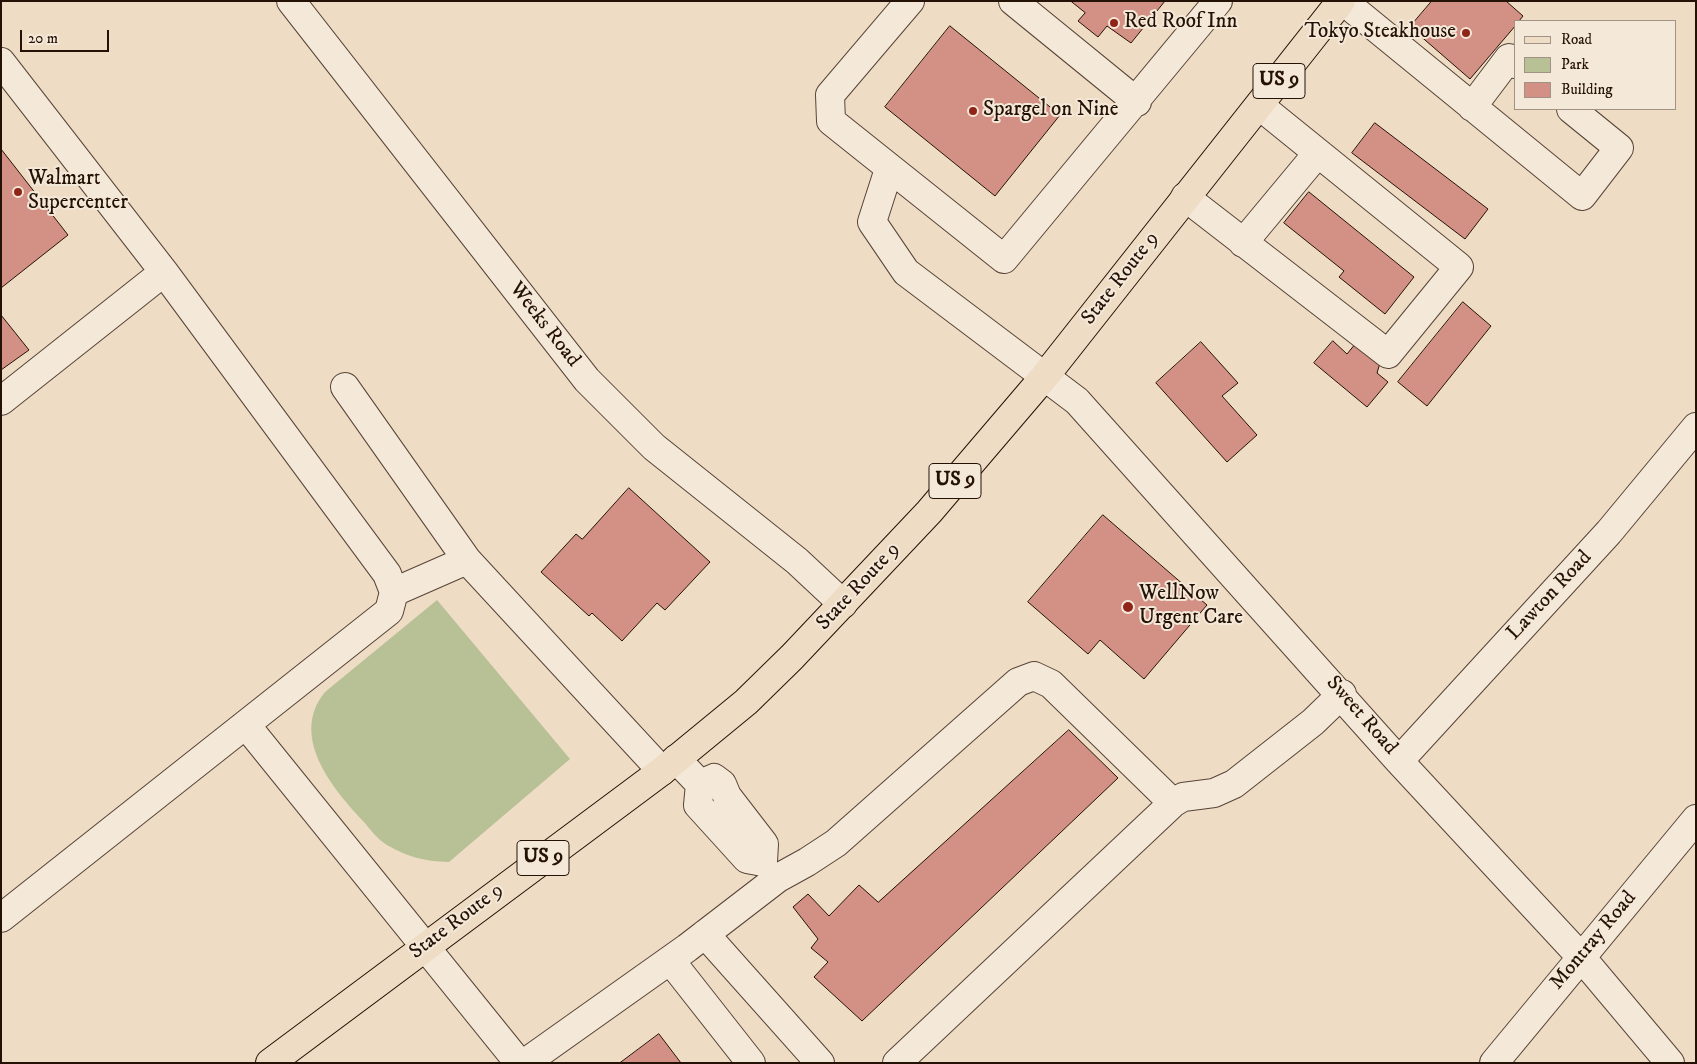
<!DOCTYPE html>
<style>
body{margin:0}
#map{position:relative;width:1697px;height:1064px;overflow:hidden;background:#eedcc5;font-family:"IM FELL DW Pica",serif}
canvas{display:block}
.frame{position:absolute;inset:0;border:2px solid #251206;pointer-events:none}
.legend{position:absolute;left:1514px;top:20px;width:162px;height:90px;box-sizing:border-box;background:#f4e8d9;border:1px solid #a19285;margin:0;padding:6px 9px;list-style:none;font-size:15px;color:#251206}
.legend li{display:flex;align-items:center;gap:10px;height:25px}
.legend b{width:25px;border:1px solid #a19285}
.scale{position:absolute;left:20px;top:30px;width:89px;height:22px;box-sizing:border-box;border:2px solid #251206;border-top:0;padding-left:6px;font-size:15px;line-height:18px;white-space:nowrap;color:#251206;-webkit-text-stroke:4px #f4e8d9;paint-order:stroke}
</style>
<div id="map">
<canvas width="1697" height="1064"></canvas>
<div class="frame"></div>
<ul class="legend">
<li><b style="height:6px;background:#eedcc5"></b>Road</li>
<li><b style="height:14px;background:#b8c096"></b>Park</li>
<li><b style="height:14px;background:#d39186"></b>Building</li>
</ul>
<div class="scale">20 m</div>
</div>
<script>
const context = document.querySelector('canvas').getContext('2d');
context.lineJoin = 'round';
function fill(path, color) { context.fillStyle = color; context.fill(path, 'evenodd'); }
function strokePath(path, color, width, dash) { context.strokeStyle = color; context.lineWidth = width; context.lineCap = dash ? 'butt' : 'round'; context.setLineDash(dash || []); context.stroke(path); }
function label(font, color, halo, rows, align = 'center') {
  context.font = font + ' "IM FELL DW Pica",serif'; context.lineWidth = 4; context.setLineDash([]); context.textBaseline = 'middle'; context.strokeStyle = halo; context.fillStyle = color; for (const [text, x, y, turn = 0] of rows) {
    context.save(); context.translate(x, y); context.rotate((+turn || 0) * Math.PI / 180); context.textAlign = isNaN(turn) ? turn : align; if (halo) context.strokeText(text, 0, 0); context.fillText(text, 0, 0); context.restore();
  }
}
const green = new Path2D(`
 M437,600L570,759L449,862C424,861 410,858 387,845C378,840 370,829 363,821C332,788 289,736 325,692Z`);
const building = new Path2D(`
 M1071,1H1165L1131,43L1107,26L1098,37L1078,21L1085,13Z
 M1432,1H1506L1523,16L1519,21H1516V25L1470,79L1410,27Z
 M950,26L1060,115L995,196L885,107Z
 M1375,123L1488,209L1465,239L1352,153Z
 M1,149L68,235L1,288Z
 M1309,192L1414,277L1385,314L1339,277L1344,271L1284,223Z
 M1463,302L1491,326L1427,406L1398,382Z
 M1,315L29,350L1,370Z
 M1333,341L1347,354L1356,343L1380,363L1377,373L1388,382L1367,407L1314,363Z
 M1201,342L1238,383L1222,396L1257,435L1227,462L1156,383Z
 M629,488L710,562L665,610L657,603L622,641L592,613L589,616L541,572L576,534L582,539Z
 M1103,515L1207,605L1144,679L1100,640L1088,654L1028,602Z
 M1069,730L1118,778L862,1021L814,977L828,962L811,948L818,939L793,907L808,894L829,916L859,885L878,902Z
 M659,1034L681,1063H620Z`);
const minor = new Path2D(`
 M291,1L587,380L654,447L797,561L843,604
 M910,1L830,95L831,121L1004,259L1218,1
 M1013,1L1137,102
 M1343,1L1582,196L1619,148L1571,109
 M1,62L164,272
 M1472,107L1509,58L1516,64
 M889,169L872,222L906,272L1077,401L1399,761L1581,957L1670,1063
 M1185,197L1388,354L1459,267L1260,106
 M1243,243L1317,154
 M345,387L467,560L662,771
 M1,401L164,272L387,574L394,592L389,611L1,918
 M394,592L467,560
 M246,725L519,1063
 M676,759L700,784L698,805L747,859L763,862L764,844L727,796L722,784L714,778L700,784
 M1399,761L1609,532L1696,427
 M1173,803L1183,797L1214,793L1234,784L1313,722L1342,694
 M705,934L820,1063
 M670,960L751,1063
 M525,1063L687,948L778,878L807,862L836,843L1018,682L1034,676L1051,684L1173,803L897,1063
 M1494,1063L1696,819`);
const major = new Path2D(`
 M270,1063L662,771L746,702L792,657L929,512L1045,376L1341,1`);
const markers = [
 [1114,23,5,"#8f2418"],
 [1466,33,5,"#8f2418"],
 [973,111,5,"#8f2418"],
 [18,192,5,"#8f2418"],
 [1128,607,6,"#8f2418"]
];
const shields = [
 [1279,81,52],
 [955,481,52],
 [543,858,52]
];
const shieldNames = [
 ["US 9",1279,81],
 ["US 9",955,481],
 ["US 9",543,858]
];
const poiNames = [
 ["Red Roof Inn",1124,23],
 ["Tokyo Steakhouse",1456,33,"right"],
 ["Spargel on Nine",983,111],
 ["Walmart",28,180],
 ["Supercenter",28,204],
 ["WellNow",1139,595],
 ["Urgent Care",1139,619]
];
const streetNames = [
 ["State Route 9",1121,279,-52],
 ["Weeks Road",544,325,52],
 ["State Route 9",859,587,-47],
 ["Lawton Road",1550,596,-47],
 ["Sweet Road",1361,716,49],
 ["State Route 9",457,922,-37],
 ["Montray Road",1594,941,-50]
];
fill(green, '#b8c096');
fill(building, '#d39186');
strokePath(building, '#251206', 1);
strokePath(minor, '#574436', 30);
strokePath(major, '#251206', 30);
strokePath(minor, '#f4e8d9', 28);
strokePath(major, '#eedcc5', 28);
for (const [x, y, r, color] of markers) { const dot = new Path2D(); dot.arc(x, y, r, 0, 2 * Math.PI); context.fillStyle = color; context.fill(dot); strokePath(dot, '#f4e8d9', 2); }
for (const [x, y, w] of shields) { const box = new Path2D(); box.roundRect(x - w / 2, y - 17.5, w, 35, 4); context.fillStyle = '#f4e8d9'; context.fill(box); strokePath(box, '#251206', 1); }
label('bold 20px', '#251206', null, shieldNames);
label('21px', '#251206', '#f4e8d9', poiNames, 'left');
label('21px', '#251206', '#f4e8d9', streetNames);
</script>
